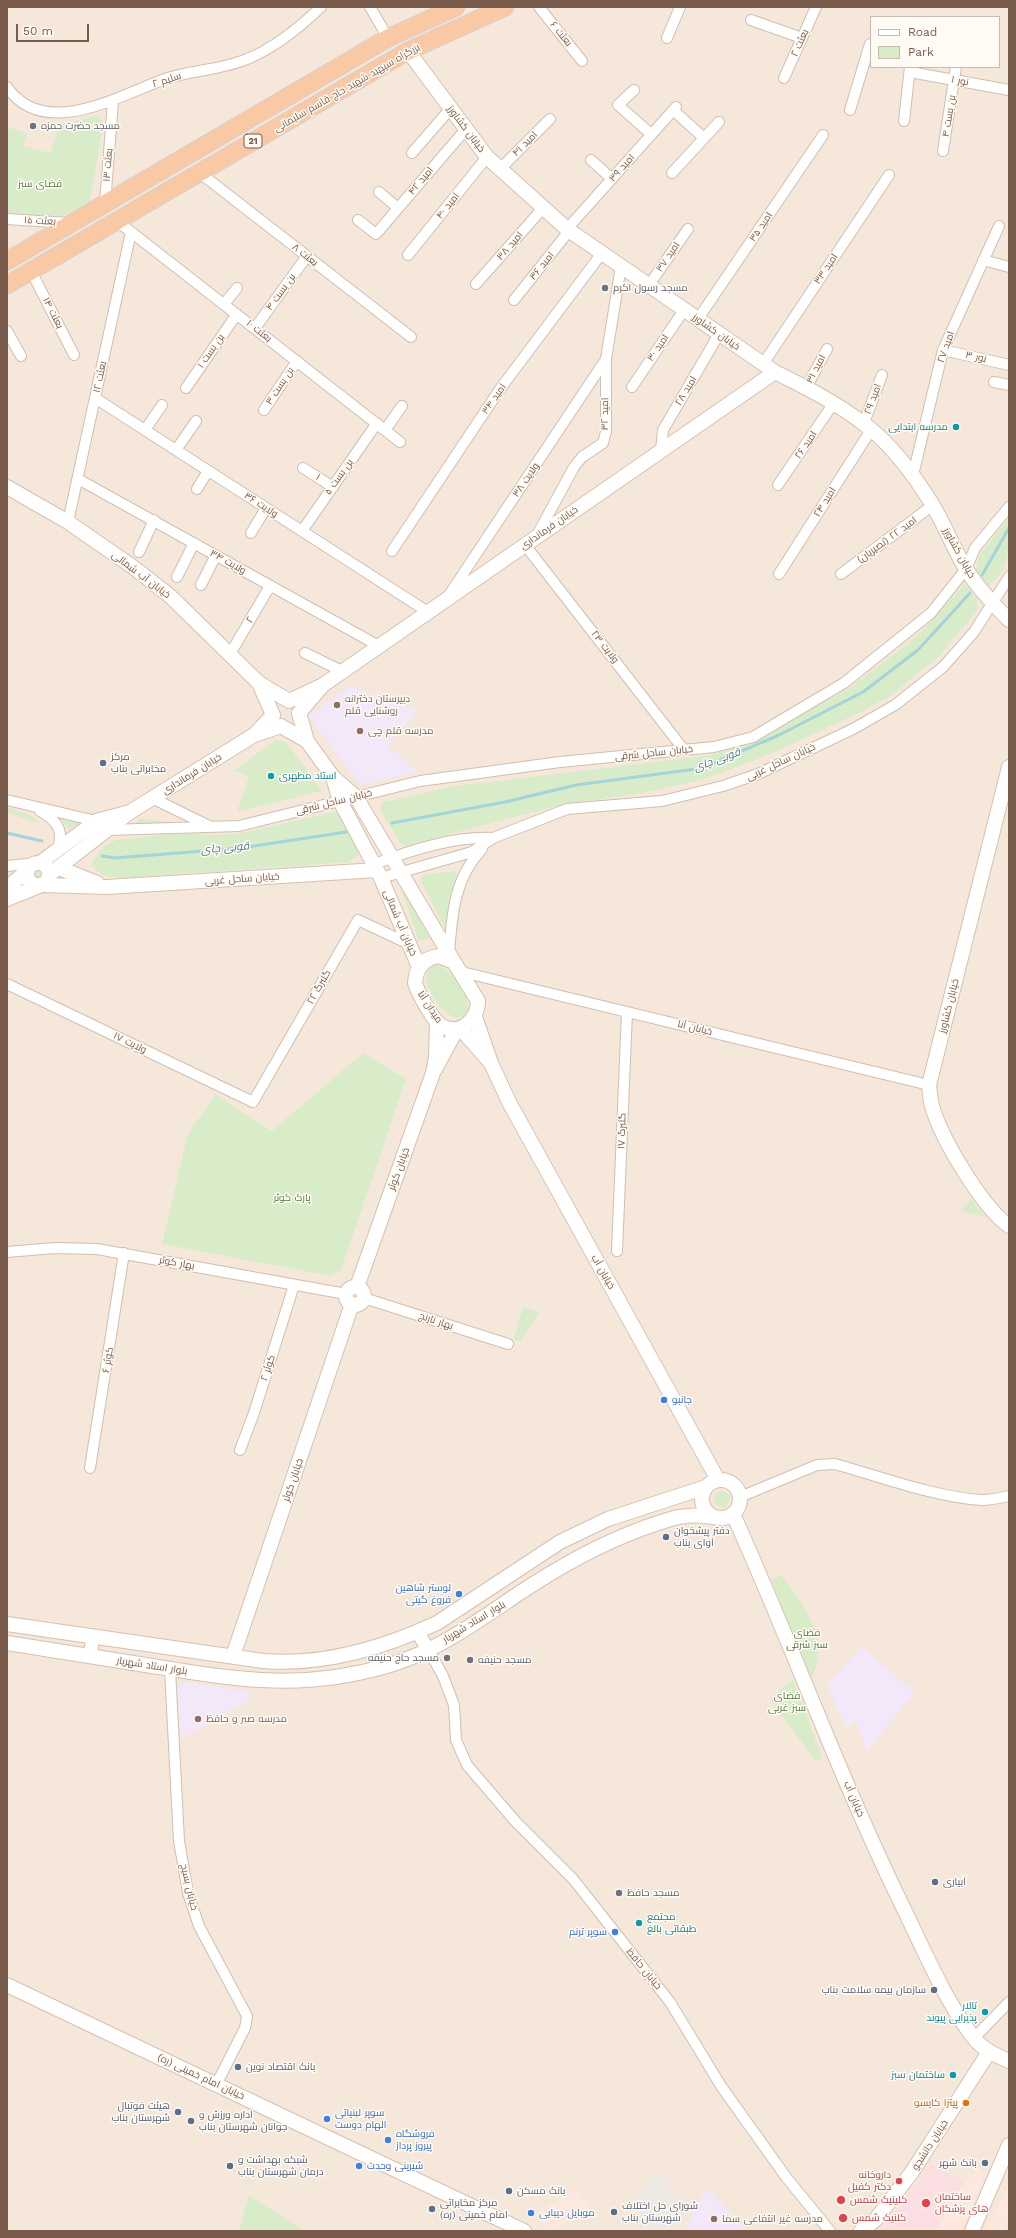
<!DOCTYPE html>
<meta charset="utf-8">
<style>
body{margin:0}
#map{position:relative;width:1016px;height:2238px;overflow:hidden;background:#fdf6ec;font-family:"Work Sans",sans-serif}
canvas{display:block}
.frame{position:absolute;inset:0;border:8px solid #7a5c4d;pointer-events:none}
.legend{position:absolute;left:870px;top:16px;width:130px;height:52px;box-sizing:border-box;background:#fffaf3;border:1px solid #cabbb1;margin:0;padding:5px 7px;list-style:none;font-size:12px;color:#7a5c4d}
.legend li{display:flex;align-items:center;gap:8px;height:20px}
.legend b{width:20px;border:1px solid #cabbb1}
.scale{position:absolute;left:16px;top:24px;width:73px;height:18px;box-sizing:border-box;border:2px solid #7a5c4d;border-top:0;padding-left:5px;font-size:12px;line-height:14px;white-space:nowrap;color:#7a5c4d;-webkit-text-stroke:3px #fffaf3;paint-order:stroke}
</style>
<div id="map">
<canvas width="1016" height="2238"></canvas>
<div class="frame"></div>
<ul class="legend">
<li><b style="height:5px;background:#fff"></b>Road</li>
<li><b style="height:11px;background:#d8ecc9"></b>Park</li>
</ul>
<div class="scale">50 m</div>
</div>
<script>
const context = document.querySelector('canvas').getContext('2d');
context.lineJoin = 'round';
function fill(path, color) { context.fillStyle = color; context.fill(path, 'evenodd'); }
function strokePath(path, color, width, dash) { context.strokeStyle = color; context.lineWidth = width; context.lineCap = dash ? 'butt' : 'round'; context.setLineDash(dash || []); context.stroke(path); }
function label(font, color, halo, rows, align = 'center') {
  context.font = font + ' "Work Sans",Cairo,sans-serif'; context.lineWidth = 3; context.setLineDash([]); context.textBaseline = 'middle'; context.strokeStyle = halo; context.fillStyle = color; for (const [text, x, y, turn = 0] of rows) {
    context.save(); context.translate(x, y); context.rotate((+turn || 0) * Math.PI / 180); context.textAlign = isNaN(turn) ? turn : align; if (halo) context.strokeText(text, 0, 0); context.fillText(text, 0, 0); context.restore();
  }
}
const residential = new Path2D(`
 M7,7H1009V2231H7ZM871,17H999V67H871Z`);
const commercial = new Path2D(`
 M978,2171L985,2174L961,2231H935L963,2183Z
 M1009,2183V2218L1003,2231H988Z
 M577,2188L590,2209L555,2229L531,2217Z`);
const industrial = new Path2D(`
 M657,2171L686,2202L674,2231H639L646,2216L632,2209L642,2189L639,2187Z`);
const education = new Path2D(`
 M350,686L418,711L388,746L417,772L360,785L309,716Z
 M862,1647L915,1692L867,1751L856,1720L846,1728L827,1684Z
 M185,1682L250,1692L249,1700L182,1739L177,1689Z
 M706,2188L748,2231H685Z`);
const medical = new Path2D(`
 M930,2163L963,2183L935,2231H874L887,2220L915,2186Z`);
const green = new Path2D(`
 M96,116L101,118L103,124L90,202L58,218L7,215V127L27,133L23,146L51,153L59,125Z
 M1009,518C1009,545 1012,568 988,586L976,571L979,555Z
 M965,584L978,600L976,612L938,657L890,696L865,710L771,754L702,780L637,794L564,804L405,846L400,843L380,809L383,802L456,786L712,755L774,730L850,688L916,637Z
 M276,740L286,742L322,791L237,812L249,776L233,771Z
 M7,807L32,816L40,823L7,813Z
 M333,812L340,814L359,850L358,855L350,862L119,878C109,877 97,875 92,865L94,859L104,846L116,840L177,833L218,835L237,834Z
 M55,814L81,823L69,829Z
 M140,819H144L180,823L134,824Z
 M30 874a8 8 0 1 1 16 0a8 8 0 1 1-16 0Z
 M457,871L448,907L446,930L420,879L423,875Z
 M399,883L430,938L419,941Z
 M435,964C451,966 479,1004 463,1016C447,1028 409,971 435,964Z
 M363,1053L406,1079L341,1270L331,1276L162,1244L187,1137C194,1120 209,1110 215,1094L272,1131Z
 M971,1200L987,1218L960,1210Z
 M523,1307L539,1312L521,1340L516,1341L514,1338Z
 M714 1499a8 8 0 1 1 16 0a8 8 0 1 1-16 0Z
 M781,1575C797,1595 824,1630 818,1658C817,1664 814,1672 811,1678L771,1580Z
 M793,1679L822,1757L816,1762L770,1699Z
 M249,2195L304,2231H239Z`);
const stream = new Path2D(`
 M982,575L1009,528
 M392,823L505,802L576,785L696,769L716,762L779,735L863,692L918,650L970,593
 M7,833L42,841
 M102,856L115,858L241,848L346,832`);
const minor = new Path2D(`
 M370,7L388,38
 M539,7L582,61
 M751,20L802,38
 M667,38L680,7
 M910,72L1009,90
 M784,78L816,7
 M7,87C44,141 120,95 165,79C191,70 222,70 247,59C275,48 300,27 321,7
 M634,90L618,105L651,134
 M673,110L704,138
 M850,110L870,44
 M904,121L910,67
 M943,151L956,67
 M412,153L451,108
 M591,160L612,179
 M500,169L550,119
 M200,173L411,337
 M672,173L719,122
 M379,192L398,208
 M105,204L113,101
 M7,219L69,223
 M358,220L376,234L466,129
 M117,221L400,442
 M567,229L676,107
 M408,255L487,157
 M983,260L1009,267
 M31,271L74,355
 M476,284L543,208
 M649,285L688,229
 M514,300L569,231
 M224,304L237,288
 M698,319L823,135
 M255,328L307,256
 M7,331L21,356
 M943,350L1009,365
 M763,364L889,175
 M994,382L1009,385
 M632,387L684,310
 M186,388L237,314
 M806,388L827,349
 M95,398L428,612
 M264,410L297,361
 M864,423L882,375
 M145,430L162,405
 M385,430L402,406
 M176,450L196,421
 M661,451L663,430L719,334
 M303,468L333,487
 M913,475L943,350L999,226
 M78,479L379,646
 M778,485L833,404
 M197,489L208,471
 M68,522L131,232
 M302,531L377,423
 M251,533L266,508
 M536,537L574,467L582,457L603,443L606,432V359L621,266
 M525,545L684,750
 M392,551L500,389L602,253
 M139,552L154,520
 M779,574L871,430
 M841,574L933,505
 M177,577L194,543
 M201,585L216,555
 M449,595L606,359
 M305,653L342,671
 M230,654L270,586
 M152,798L209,826
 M7,800L96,821
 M40,811C57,820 65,832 57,850
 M108,830L239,826L420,781L560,762L714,747L753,737L844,683L931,613L966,569L975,548L1009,507
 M375,864C411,850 454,836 493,838
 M7,866L36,863
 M381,878L472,852L493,838L567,809L662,801L723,786L758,774L853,729L895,705L943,667L974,632L1009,577
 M449,953C452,915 454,878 482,849
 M462,972L929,1085
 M7,984L253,1102L358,920L409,944
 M617,1251L627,1012
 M7,1252L55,1248L97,1249L346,1294
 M364,1298L508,1344
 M240,1450L254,1413L294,1285
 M90,1468L124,1253
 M740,1497L817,1465L835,1464C878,1476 938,1498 982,1500C991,1500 1000,1498 1009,1496
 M428,1649L443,1676L454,1705L456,1740L467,1765L515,1821L573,1879L670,2002L721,2086L786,2177L830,2231
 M170,1669L179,1841L188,1893L199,1926L247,2016L245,2028L216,2085
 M974,2038L1009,2002`);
const tertiary = new Path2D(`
 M417,1632L428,1649
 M90,1656L93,1636`);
const secondary = new Path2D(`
 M408,51L487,157L567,229L775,372C805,387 837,403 864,424C892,444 914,475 932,504C945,525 953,548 966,569C978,588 993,604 1009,620
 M7,487L68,522L133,567L170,596L259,683
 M259,683L289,701L323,685L299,713L307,741L281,726L254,735L273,715Z
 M323,685L775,372
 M307,741L333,777
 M1009,767L929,1085C930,1092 930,1099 932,1106C941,1138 982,1207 1009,1226
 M130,812L254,735
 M27 874a11 11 0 1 1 22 0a11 11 0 1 1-22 0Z
 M40,863L96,821L130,812L50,874
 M59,868L97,883
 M43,885L107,887L377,870
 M7,888L28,870
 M7,899L39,886
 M439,956L454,962L478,1001C478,1021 457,1039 438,1023C431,1016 418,993 415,983C416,967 424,958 439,956Z
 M419,967L381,878L340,801L333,777L356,797L454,962
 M437,1022L436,1057L433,1073L457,1029
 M460,1028L491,1063L475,1017
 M491,1063L509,1102L718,1480
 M346 1296a9 9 0 1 1 18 0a9 9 0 1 1-18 0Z
 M357,1287L433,1073
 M702 1499a19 19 0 1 1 38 0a19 19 0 1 1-38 0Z
 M733,1514C791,1642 839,1776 901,1903C923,1948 943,1997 973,2037C982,2049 995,2055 1009,2061
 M7,1624L263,1661C323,1666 383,1648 437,1623L560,1542L608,1519L706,1487
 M7,1643C55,1651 104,1658 152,1666C240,1680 302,1691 390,1665C437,1651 478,1621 518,1594C557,1568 598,1545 641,1529C669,1519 684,1512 714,1517
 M233,1656L352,1304
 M7,1985L524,2231
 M861,2231L876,2219L912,2172L989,2052
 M972,2231L1009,2145`);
const trunk = new Path2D(`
 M7,261L388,38L456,7
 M7,285L408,51L505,7`);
const markers = [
 [33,126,4,"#6b7280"],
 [605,288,4,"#6b7280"],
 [956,427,4,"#0f9aa8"],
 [337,705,4,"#8d6e63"],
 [360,731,4,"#8d6e63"],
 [103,763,4,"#5c6f8a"],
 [271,776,4,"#0f9aa8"],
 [664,1400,4,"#3f7fe0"],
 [666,1537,4,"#5c6f8a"],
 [459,1594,4,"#3f7fe0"],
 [447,1658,4,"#6b7280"],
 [470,1660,4,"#6b7280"],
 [198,1719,4,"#8d6e63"],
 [935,1882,4,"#5c6f8a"],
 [619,1893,4,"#6b7280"],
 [639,1923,4,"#0f9aa8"],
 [615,1932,4,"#3f7fe0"],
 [934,1990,4,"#5c6f8a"],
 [985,2012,4,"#0f9aa8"],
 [238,2067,4,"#5c6f8a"],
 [953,2075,4,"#0f9aa8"],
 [966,2103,4,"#e8710a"],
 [178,2112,4,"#5c6f8a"],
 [327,2119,4,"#3f7fe0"],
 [191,2121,4,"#5c6f8a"],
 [388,2140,4,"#3f7fe0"],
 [985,2163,4,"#5c6f8a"],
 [230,2166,4,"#5c6f8a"],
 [359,2166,4,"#3f7fe0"],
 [899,2181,4,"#e0444e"],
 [509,2191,4,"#5c6f8a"],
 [841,2200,5,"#e0444e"],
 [926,2203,5,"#e0444e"],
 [432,2209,4,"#5c6f8a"],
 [614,2212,4,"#5c6f8a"],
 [531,2213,4,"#3f7fe0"],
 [843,2218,5,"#e0444e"],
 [714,2219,4,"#8d6e63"]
];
const shields = [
 [253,141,18]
];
const shieldNames = [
 ["21",253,141]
];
const streetNames = [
 ["بعثت ۶",561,34,51],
 ["بعثت ۲",800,43,-66],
 ["سلیم ۲",167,80,-18],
 ["نور ۱",960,81,10],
 ["بزرگراه سپهبد شهید حاج قاسم سلیمانی",347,88,-30],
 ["بن بست ۴",949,116,-81],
 ["خیابان کشاورز",466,129,53],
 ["امید ۴۱",525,144,-45],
 ["بعثت ۱۳",108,165,-85],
 ["امید ۳۹",622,168,-48],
 ["امید ۴۲",421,181,-50],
 ["امید ۴۰",448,206,-51],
 ["بعثت ۱۵",40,221,3],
 ["امید ۳۵",761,227,-56],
 ["امید ۳۸",510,246,-49],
 ["بعثت ۸",305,255,38],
 ["امید ۳۷",668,257,-55],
 ["امید ۳۶",542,266,-51],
 ["امید ۳۳",826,269,-56],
 ["بن بست ۴",281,292,-54],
 ["بعثت ۱۴",53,313,63],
 ["بعثت ۱۰",259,331,38],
 ["خیابان کشاورز",716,332,35],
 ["امید ۲۷",946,347,-70],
 ["امید ۳۰",658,348,-56],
 ["بن بست ۱",211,351,-55],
 ["نور ۳",976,357,13],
 ["امید ۳۱",816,369,-62],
 ["بعثت ۱۲",100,377,-78],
 ["بن بست ۳",280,386,-57],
 ["امید ۲۸",686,391,-59],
 ["امید ۳۴",494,399,-55],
 ["امید ۲۹",873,399,-69],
 ["امید ۳۲",605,414,-89],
 ["امید ۲۶",806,445,-56],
 ["۱",318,477,32],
 ["بن بست ۵",339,477,-55],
 ["ولایت ۳۸",526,480,-56],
 ["امید ۲۴",825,502,-58],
 ["ولایت ۳۶",261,505,33],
 ["خیابان فرمانداری",549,528,-35],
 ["امید ۲۲ (نصیریان)",887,540,-36],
 ["خیابان کشاورز",959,553,61],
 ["ولایت ۳۴",228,562,29],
 ["خیابان آب شمالی",141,575,37],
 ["۲",250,620,-59],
 ["ولایت ۲۳",605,647,52],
 ["خیابان ساحل شرقی",654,753,-6],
 ["خیابان ساحل غربی",781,762,-25],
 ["خیابان فرمانداری",192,774,-32],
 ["خیابان ساحل شرقی",334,802,-14],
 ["خیابان ساحل غربی",242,879,-4],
 ["خیابان آب شمالی",400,923,67],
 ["گلبرگ ۲۲",319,987,-60],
 ["خیابان کشاورز",949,1006,-76],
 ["میدان آنا",430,1007,56],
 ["خیابان آنا",695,1028,14],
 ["ولایت ۱۷",130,1043,26],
 ["گلبرگ ۱۷",622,1131,-88],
 ["خیابان کوثر",399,1169,-70],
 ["بهار کوثر",177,1263,10],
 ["خیابان آب",603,1272,61],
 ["بهار نارنج",436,1321,18],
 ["کوثر ۶",108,1360,-81],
 ["کوثر ۲",268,1368,-72],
 ["خیابان کوثر",293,1480,-71],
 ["بلوار استاد شهریار",474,1622,-31],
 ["بلوار استاد شهریار",152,1666,9],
 ["خیابان آب",854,1799,67],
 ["خیابان بسیج",189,1887,77],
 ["خیابان حافظ",644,1969,51],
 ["خیابان امام خمینی (ره)",201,2077,25],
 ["خیابان دانشجو",930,2145,-57]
];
const worshipNames = [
 ["مسجد حضرت حمزه",41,126],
 ["مسجد رسول اکرم",613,288],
 ["مسجد حاج حنیفه",439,1658,"right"],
 ["مسجد حنیفه",478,1660],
 ["مسجد حافظ",627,1893]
];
const parkNames = [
 ["فضای سبز",40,184],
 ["پارک کوثر",292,1198],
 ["فضای",807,1633],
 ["سبز شرقی",807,1645],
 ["فضای",787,1696],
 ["سبز غربی",787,1708]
];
const cultureNames = [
 ["مدرسه ابتدایی",948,427],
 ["استاد مطهری",279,776,"left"],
 ["مجتمع",647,1917,"left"],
 ["طبقاتی بالغ",647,1929,"left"],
 ["تالار",977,2006],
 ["پذیرایی پیوند",977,2018],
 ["ساختمان سبز",945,2075]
];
const educationNames = [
 ["دبیرستان دخترانه",345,699],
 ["روشنایی قلم",345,711],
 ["مدرسه قلم چی",368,731],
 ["مدرسه صبر و حافظ",206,1719],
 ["مدرسه غیر انتفاعی سما",722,2219]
];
const serviceNames = [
 ["مرکز",111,757],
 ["مخابراتی بناب",111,769],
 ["دفتر پیشخوان",674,1531],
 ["آوای بناب",674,1543],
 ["آبیاری",943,1882],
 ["سازمان بیمه سلامت بناب",926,1990,"right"],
 ["بانک اقتصاد نوین",246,2067],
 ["هیئت فوتبال",170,2106,"right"],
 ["شهرستان بناب",170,2118,"right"],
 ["اداره ورزش و",199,2115],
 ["جوانان شهرستان بناب",199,2127],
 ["شبکه بهداشت و",238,2160],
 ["درمان شهرستان بناب",238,2172],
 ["بانک شهر",977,2163,"right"],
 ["بانک مسکن",517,2191],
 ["مرکز مخابراتی",440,2203],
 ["امام خمینی (ره)",440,2215],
 ["شورای حل اختلاف",622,2206],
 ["شهرستان بناب",622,2218]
];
const shopNames = [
 ["جانبو",672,1400],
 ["لوستر شاهین",451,1588,"right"],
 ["فروغ گیتی",451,1600,"right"],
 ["سوپر ترنم",607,1932,"right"],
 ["سوپر لبنیاتی",335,2113],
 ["الهام دوست",335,2125],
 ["فروشگاه",396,2134],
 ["پیروز پرداز",396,2146],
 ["شیرینی وحدت",367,2166],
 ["موبایل دیبایی",539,2213]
];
const foodNames = [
 ["پیتزا کایسو",958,2103]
];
const healthNames = [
 ["داروخانه",891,2175,"right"],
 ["دکتر کفیل",891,2187,"right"],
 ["ساختمان",935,2197],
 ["های پزشکان",935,2209],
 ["کلینیک شمس",850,2200],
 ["کلنیک شمس",852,2218]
];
const waterNames = [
 ["قوبی چای",717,760,-20],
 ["قوبی چای",225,848,-5]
];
fill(residential, '#f5e8da');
fill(commercial, '#fde8e0');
fill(industrial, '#efe9e4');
fill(education, '#f3e8fa');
fill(medical, '#fbdfe3');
fill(green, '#d8ecc9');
strokePath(stream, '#a5d3da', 3);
strokePath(minor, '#d1beb0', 12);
strokePath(tertiary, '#d1beb0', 15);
strokePath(secondary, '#d6c0b0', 16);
strokePath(trunk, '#dad1cd', 19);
strokePath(minor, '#fff', 10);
strokePath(tertiary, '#fff', 13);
strokePath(secondary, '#fff', 14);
strokePath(trunk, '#f9c8a4', 17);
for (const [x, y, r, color] of markers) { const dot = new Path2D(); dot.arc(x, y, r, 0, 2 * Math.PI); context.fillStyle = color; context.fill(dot); strokePath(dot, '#fffaf3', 1.5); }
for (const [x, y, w] of shields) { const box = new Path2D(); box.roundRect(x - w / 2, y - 7, w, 14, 3); context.fillStyle = '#fffaf3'; context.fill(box); strokePath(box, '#7a5c4d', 1); }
label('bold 9px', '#7a5c4d', null, shieldNames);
label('10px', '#7a5c4d', '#fffaf3', streetNames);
label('10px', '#5b616d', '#fffaf3', worshipNames, 'left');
label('10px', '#537a41', '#fffaf3', parkNames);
label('10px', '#0d838f', '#fffaf3', cultureNames, 'right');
label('10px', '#785e54', '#fffaf3', educationNames, 'left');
label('10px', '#4e5e75', '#fffaf3', serviceNames, 'left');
label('10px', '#366cbe', '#fffaf3', shopNames, 'left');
label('10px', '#c56008', '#fffaf3', foodNames, 'right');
label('10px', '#be3a42', '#fffaf3', healthNames, 'left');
label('italic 11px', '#437c86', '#fffaf3', waterNames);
</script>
